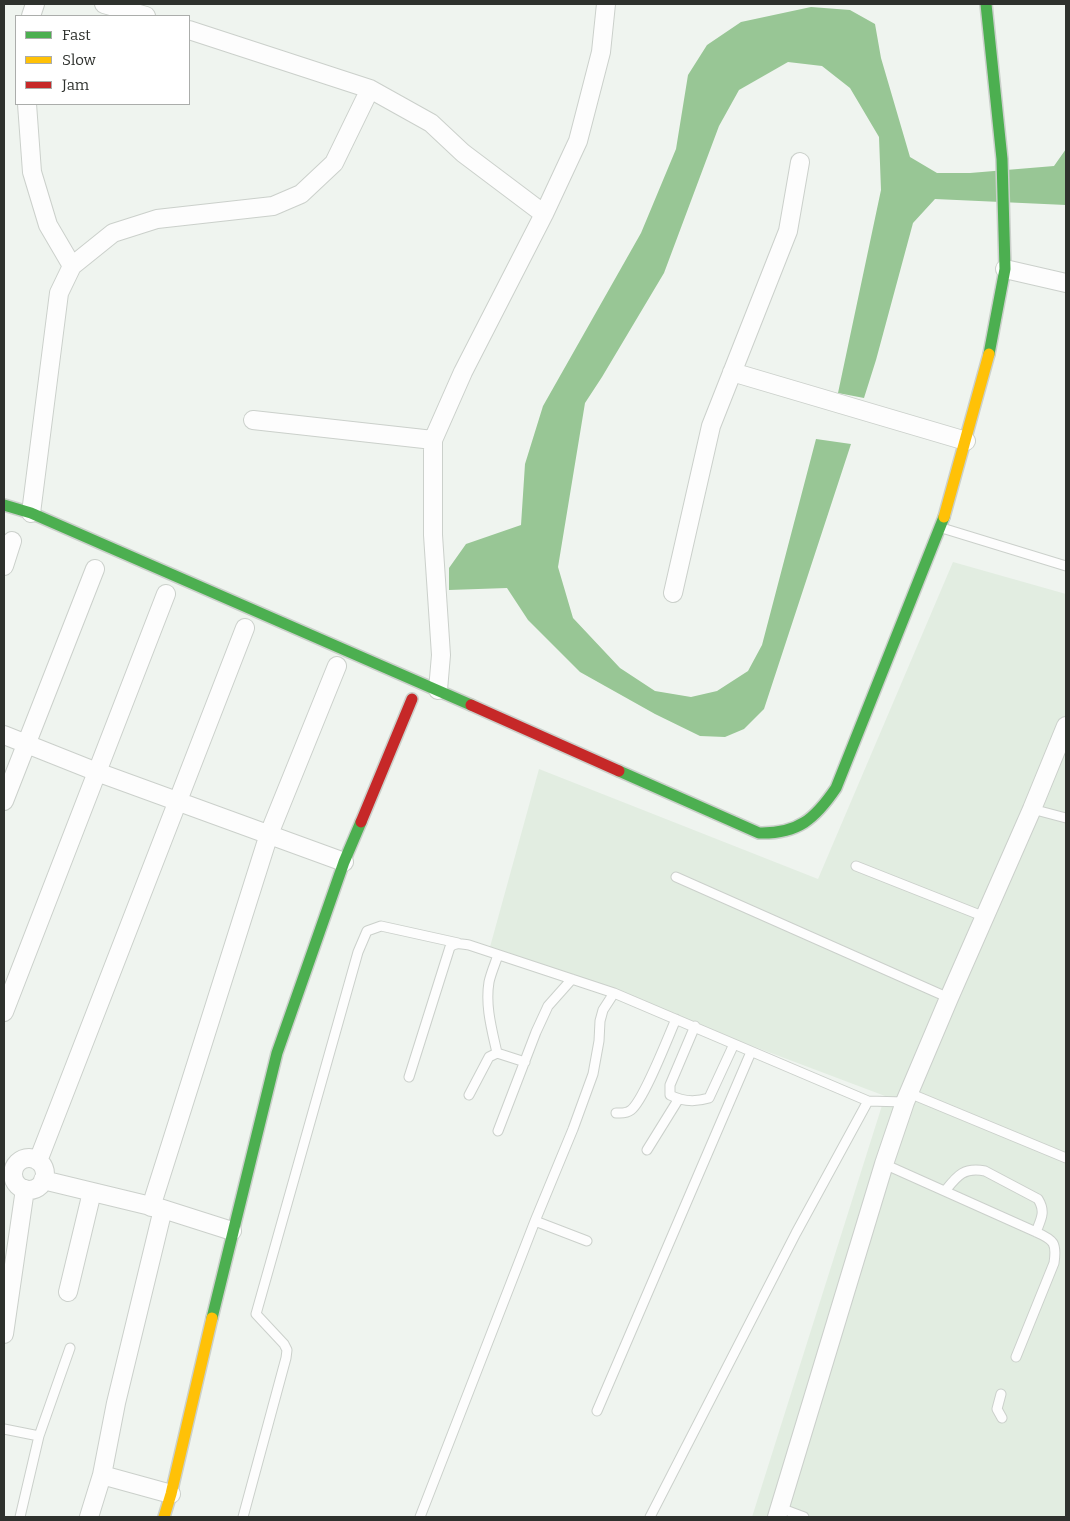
<!DOCTYPE html>
<style>
body{margin:0}
#map{position:relative;width:1070px;height:1521px;overflow:hidden;background:#eff4ef;font-family:Bitter,serif}
canvas{display:block}
.frame{position:absolute;inset:0;border:5px solid #2e312d;pointer-events:none}
.legend{position:absolute;left:15px;top:15px;width:175px;height:90px;box-sizing:border-box;background:#fff;border:1px solid #abadab;margin:0;padding:6px 9px;list-style:none;font-size:15px;color:#2e312d}
.legend li{display:flex;align-items:center;gap:10px;height:25px}
.legend b{width:25px;border:1px solid #abadab}
</style>
<div id="map">
<canvas width="1070" height="1521"></canvas>
<div class="frame"></div>
<ul class="legend">
<li><b style="height:6px;background:#4caf50"></b>Fast</li>
<li><b style="height:6px;background:#ffc107"></b>Slow</li>
<li><b style="height:6px;background:#c62828"></b>Jam</li>
</ul>
</div>
<script>
const context = document.querySelector('canvas').getContext('2d');
context.lineJoin = 'round';
function fill(path, color) { context.fillStyle = color; context.fill(path, 'evenodd'); }
function strokePath(path, color, width, dash) { context.strokeStyle = color; context.lineWidth = width; context.lineCap = dash ? 'butt' : 'round'; context.setLineDash(dash || []); context.stroke(path); }
const built = new Path2D(`
 M953,562L1066,594V1517H752L885,1096L490,947L539,769L818,879Z`);
const water = new Path2D(`
 M811,7L850,10L875,24L881,58L910,157L937,173H970L1054,166L1066,149V205L935,199L913,223L876,360L864,398L838,393L881,190L879,137L850,88L822,66L788,62L739,90L719,126L664,273L602,377L585,403L558,567L573,618L620,668L655,691L691,697L717,691L748,671L762,645L816,439L851,444L764,709L744,729L725,737L700,736L655,714L580,672L528,620L507,588L449,590V568L466,544L521,525L525,464L543,406L641,233L676,149L688,75L707,45L741,22Z`);
const lane = new Path2D(`
 M942,528L1066,566
 M1032,809L1066,818
 M856,866L985,917
 M676,877L949,998
 M695,1026L670,1085V1095C683,1102 696,1102 709,1098L734,1044
 M497,1053C492,1030 485,1006 489,982C491,973 495,964 498,955
 M409,1077L450,947C456,942 462,944 469,945L614,993L868,1101L905,1102
 M909,1093L1066,1158
 M469,1095L489,1057L497,1053L525,1062
 M616,1113C621,1113 626,1114 631,1110C644,1100 668,1037 676,1019
 M498,1131L536,1032L548,1006L572,979
 M647,1150L678,1100
 M884,1164L1036,1232C1054,1240 1057,1243 1054,1263L1016,1357
 M945,1191C957,1176 963,1167 985,1171L1038,1199C1046,1212 1041,1219 1036,1232
 M535,1221L587,1241
 M1001,1394L997,1409L1002,1418
 M597,1411L751,1052
 M4,1429L39,1436
 M780,1508L804,1517
 M20,1517L39,1436L70,1348
 M243,1517L286,1358L287,1350L284,1344L256,1314L358,952L367,931L381,926L458,943
 M420,1517L535,1221L573,1129L593,1074L599,1041L600,1021L603,1010L614,993
 M650,1517L796,1233L868,1101`);
const street = new Path2D(`
 M104,4L146,16
 M31,16L35,4
 M189,30L370,89L431,123L463,153L544,214
 M27,104L32,172L48,225L72,266
 M1005,269L1066,283
 M732,372L966,441
 M253,420L433,440
 M31,513L59,293L72,266L113,233L157,219L273,206L301,194L334,163L370,89
 M4,566L12,541
 M673,593L711,426L788,231L800,162
 M438,690L441,655L433,535V440L463,372L544,214L578,141L601,52L606,4
 M4,735L97,772L344,862
 M4,801L95,569
 M4,1012L166,594
 M13 1174a16 16 0 1 1 32 0a16 16 0 1 1-32 0Z
 M38,1161L245,628
 M43,1180L163,1209L232,1231
 M151,1207L269,834L337,666
 M68,1292L92,1192
 M4,1334L25,1189
 M102,1475L171,1494
 M89,1517L102,1475L116,1403L163,1209
 M777,1517L884,1164L905,1102L949,998L1032,809L1066,726`);
const fast = new Path2D(`
 M986,4L1002,159L1005,269L989,354
 M4,505L31,513L471,705
 M619,771L759,833C798,834 815,819 836,788L944,517
 M212,1318L277,1053L344,862L361,822`);
const slow = new Path2D(`
 M944,517L989,354
 M164,1517L171,1494L212,1318`);
const jam = new Path2D(`
 M471,705L619,771
 M361,822L412,699`);
fill(built, '#e2ede1');
fill(water, '#98c695');
strokePath(lane, '#cbd0cb', 11);
strokePath(street, '#cbd0cb', 20);
strokePath(fast, '#cbd0cb', 14);
strokePath(slow, '#cbd0cb', 14);
strokePath(jam, '#cbd0cb', 14);
strokePath(lane, '#fdfdfd', 9);
strokePath(street, '#fdfdfd', 18);
strokePath(fast, '#4caf50', 11);
strokePath(slow, '#ffc107', 11);
strokePath(jam, '#c62828', 11);
</script>
